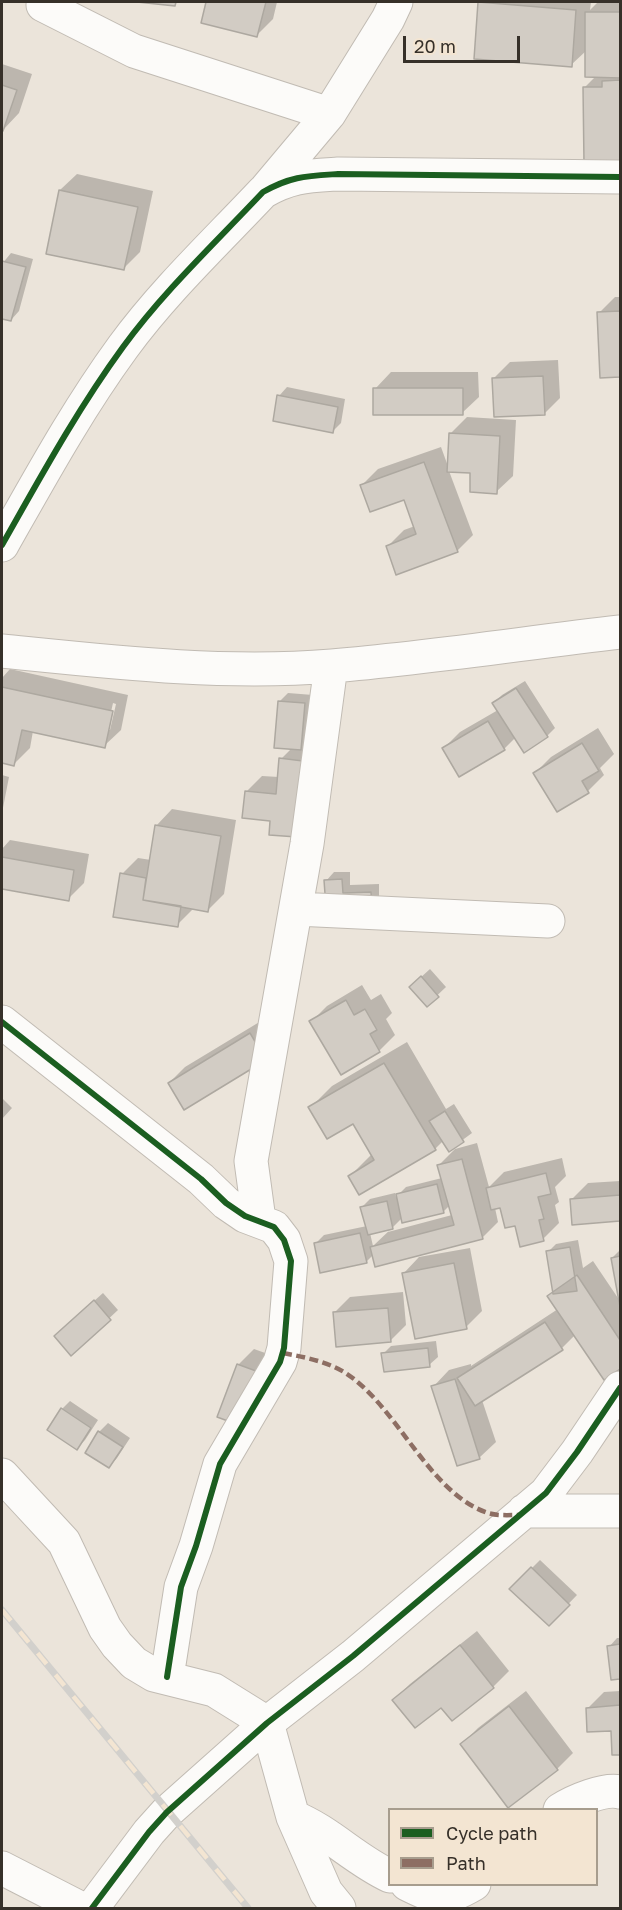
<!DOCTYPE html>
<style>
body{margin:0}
#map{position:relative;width:622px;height:1910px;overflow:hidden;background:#ebe4da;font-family:"Golos Text",sans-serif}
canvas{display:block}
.frame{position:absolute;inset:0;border:3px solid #363029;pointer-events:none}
.legend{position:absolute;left:388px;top:1808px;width:210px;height:78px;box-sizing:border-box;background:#f3e5d2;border:2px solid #a79d8e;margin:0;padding:8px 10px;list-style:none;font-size:18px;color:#363029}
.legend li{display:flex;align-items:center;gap:12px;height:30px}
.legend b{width:30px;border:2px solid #a79d8e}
.scale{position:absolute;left:403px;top:36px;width:117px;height:27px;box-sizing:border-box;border:3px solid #363029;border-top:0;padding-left:8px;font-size:18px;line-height:21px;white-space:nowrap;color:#363029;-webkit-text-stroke:4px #f3e5d2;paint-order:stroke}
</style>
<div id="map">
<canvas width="622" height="1910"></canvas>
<div class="frame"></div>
<ul class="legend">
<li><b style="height:8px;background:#1b5e20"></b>Cycle path</li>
<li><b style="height:8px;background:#8d6e63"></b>Path</li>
</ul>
<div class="scale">20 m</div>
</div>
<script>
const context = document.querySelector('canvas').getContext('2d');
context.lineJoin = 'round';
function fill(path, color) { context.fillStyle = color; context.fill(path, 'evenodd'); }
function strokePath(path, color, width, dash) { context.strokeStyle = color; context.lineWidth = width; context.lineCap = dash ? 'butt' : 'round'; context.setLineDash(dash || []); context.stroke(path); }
const shadow = new Path2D(`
 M208,2H277L273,19L257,35L203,22Z
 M481,2H591L590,10L598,2H620V163L584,88L596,76L587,50L571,65L479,3Z
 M2,64L32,74L19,113L3,130Z
 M77,174L153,191L140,252L124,268L47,252L60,190Z
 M11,253L33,259L19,311L11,320L2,317V264Z
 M615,297H620V375L601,377L599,313Z
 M558,360L560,398L544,414L494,378L510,362Z
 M391,372H478L479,397L462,413L375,389Z
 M287,387L345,399L341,423L333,431L279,396Z
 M467,417L516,420L513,476L496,492L472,472L449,471L473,535L457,551L388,546L404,530L415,526L404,498L362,485L378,469L441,447L449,469L451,433Z
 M10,669L128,695L121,730L104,746L33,731L30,748L14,764L2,762V678ZM113,703L116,704L110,730H107Z
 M525,681L555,728L547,736L516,737L504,749L444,748L460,732L498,710L494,703L502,695Z
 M288,693L313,695L318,745L271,819L246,792L262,776L279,777L281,759L292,748L280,701Z
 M598,728L614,754L600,768L604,775L588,791L558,810L535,773L551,757Z
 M2,775L9,777L2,813Z
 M172,809L236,820L224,894L208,910L193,909L177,925L115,915L122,874L138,858L151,860L156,826Z
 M10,840L89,854L84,883L68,899L2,888V849Z
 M334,872H350V885L379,884V896L371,905L327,907L326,881Z
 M430,969L446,987L427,1005L419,979Z
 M362,985L371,1000L381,994L392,1013L386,1019L395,1035L379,1051L311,1022L327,1006Z
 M266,1018L265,1059L169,1083L185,1067Z
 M407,1042L446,1109L454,1104L472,1133L449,1150L443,1141L435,1149L350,1176L372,1154L353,1122L310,1108L332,1086Z
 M2,1098L12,1108L2,1119Z
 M477,1143L489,1187L504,1172L562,1158L566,1176L555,1187L559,1202L555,1205L559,1223L543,1239L516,1224L501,1206L495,1208L498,1222L482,1238L373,1255L366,1262L315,1244L324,1235L367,1226L362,1207L370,1199L395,1193L396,1197L406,1187L442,1178L439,1165L455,1149ZM450,1205L452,1215L388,1232L403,1217L443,1212ZM392,1228L373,1246L370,1233Z
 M620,1181V1220L574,1224L572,1199L588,1183Z
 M578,1240L583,1268L593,1261L620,1301V1367L604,1378L575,1335L562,1348L482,1400L496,1442L479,1458L433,1387L449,1370L471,1364V1366L558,1309L549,1296L554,1291L548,1252L556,1244Z
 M470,1248L482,1311L466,1327L403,1274L419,1257Z
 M620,1250V1299L612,1258Z
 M403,1292L406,1325L390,1341L334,1313L350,1297Z
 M103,1293L118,1310L71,1354L64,1328Z
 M436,1341L438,1357L429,1365L383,1354L391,1346Z
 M254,1349L282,1359L263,1410L238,1365Z
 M70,1401L98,1420L85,1440L77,1448L62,1409Z
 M108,1423L130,1438L117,1458L109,1467L87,1453L99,1432Z
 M540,1560L577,1595L549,1624L511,1589Z
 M477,1631L509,1671L493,1687L441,1706L394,1700L410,1684Z
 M617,1638H620V1677L613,1678L609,1647Z
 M526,1691L573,1753L557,1769L462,1744L478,1728Z
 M620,1691V1753L613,1754L612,1730L588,1708L604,1692Z`);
const building = new Path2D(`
 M137,2H176L175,6Z
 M206,2H266L257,37L201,23Z
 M478,2L576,10L572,67L474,59Z
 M585,12H620V78L585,77Z
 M620,80V164H584L583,87H602V81Z
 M2,85L17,90L3,131H2Z
 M59,190L138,207L124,270L46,254Z
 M2,261L26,267L11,321L2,319Z
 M620,311V377L600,378L597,312Z
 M543,376L545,415L494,417L492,378Z
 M373,388H463V415H373Z
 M277,395L338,407L333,433L273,421Z
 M449,433L500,436L497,494L470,492V473L447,472Z
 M424,462L458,552L396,575L386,546L416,534L404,500L370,512L360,485Z
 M2,687L113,711L105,748L22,730L14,766L2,763Z
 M516,688L548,737L524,753L492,703Z
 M278,701L305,703L301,750L274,748Z
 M488,721L505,750L459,777L442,748Z
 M582,743L599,771L582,781L589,793L557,812L533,773Z
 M279,758L303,761L297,837L269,835L270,821L242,818L245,791L276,794Z
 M155,825L221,836L208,912L143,900Z
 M2,857L74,870L69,901L2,889Z
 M120,873L146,878L143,900L181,906L178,927L113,917Z
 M342,879L343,893L371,892L372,906L326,908L324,880Z
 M421,976L439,997L427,1007L409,987Z
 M346,1000L354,1015L365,1009L377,1030L370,1034L380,1052L341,1075L309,1021Z
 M250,1033L266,1060L184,1110L168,1083Z
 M384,1063L436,1150L359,1195L348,1176L374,1160L353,1124L327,1139L308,1107Z
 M445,1111L464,1142L449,1152L429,1121Z
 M462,1159L483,1239L375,1267L370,1247L454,1225L437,1165Z
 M546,1173L551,1194L538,1197L544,1219L539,1220L544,1241L520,1247L515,1226L505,1228L500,1208L491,1210L486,1188Z
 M437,1184L444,1213L402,1223L396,1194Z
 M620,1195V1221L572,1225L570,1199Z
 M387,1201L393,1229L368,1235L360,1207Z
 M360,1233L367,1263L320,1273L314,1243Z
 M570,1247L577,1291L553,1294L546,1251Z
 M620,1256V1307L611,1258Z
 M454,1263L467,1329L415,1339L402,1273Z
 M577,1275L620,1340V1369L604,1380L547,1296Z
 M94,1300L111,1320L71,1356L54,1336Z
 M388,1308L391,1342L336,1347L333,1312Z
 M545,1322L563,1350L475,1406L457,1378Z
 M428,1348L430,1367L384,1372L381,1353Z
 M237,1364L267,1375L247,1428L217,1417Z
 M455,1379L480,1459L457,1466L431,1386Z
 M61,1408L91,1428L77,1450L47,1430Z
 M98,1431L123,1447L109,1468L85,1453Z
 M531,1567L570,1605L549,1626L509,1589Z
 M620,1644V1679L611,1680L607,1646Z
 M460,1645L494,1688L452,1721L441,1708L415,1728L392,1700Z
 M620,1705V1755H612L611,1731L587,1732L586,1708Z
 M509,1706L558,1770L508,1808L460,1744Z`);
const minor = new Path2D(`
 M43,5L134,51L329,114
 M266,189L329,114L388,19L396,2
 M2,545C40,478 77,410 123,347C164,291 215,243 263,192C291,176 307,176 338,174L620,177
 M2,651C111,662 222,675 332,666C428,658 525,643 620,632
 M296,909L548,921
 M2,1022L201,1179L226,1203L245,1216L274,1227L284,1240L291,1261L284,1348L280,1362L220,1464L196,1546L181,1587L167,1677
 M259,1220L251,1161L307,844L331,666
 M2,1475L64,1542L105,1628L117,1645L134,1663L154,1675L214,1690L267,1723L293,1817L326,1892L339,1908
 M524,1511H620
 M560,1810C574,1801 605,1788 620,1792
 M293,1817C329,1831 355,1860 390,1876
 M2,1868L80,1908
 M407,1884C437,1899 445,1901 474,1884
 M92,1908L149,1832L167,1812L267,1723L353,1656L546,1493L577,1452L620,1388`);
const rail = new Path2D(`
 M2,1610L248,1908`);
const quiet = new Path2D(`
 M283,1353C304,1357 325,1361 344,1372C397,1405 428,1493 488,1513C498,1516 509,1515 520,1515`);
const cycleway = new Path2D(`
 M2,545C40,478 77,410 123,347C164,291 215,243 263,192C291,176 307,176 338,174L620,177
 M2,1022L201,1179L226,1203L245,1216L274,1227L284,1240L291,1261L284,1348L280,1362L220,1464L196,1546L181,1587L167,1677
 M92,1908L149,1832L167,1812L267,1723L353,1656L546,1493L577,1452L620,1388`);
fill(shadow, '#0003');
fill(building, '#d2ccc4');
strokePath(building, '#ada8a0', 1.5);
strokePath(minor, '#c1bbb3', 35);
strokePath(minor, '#fcfbf9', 33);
strokePath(rail, '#d2d0cc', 7);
strokePath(rail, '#f3e5d2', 4.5, [14]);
strokePath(quiet, '#8d6e63', 4.5, [9, 4.5]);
strokePath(cycleway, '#1b5e20', 6);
</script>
